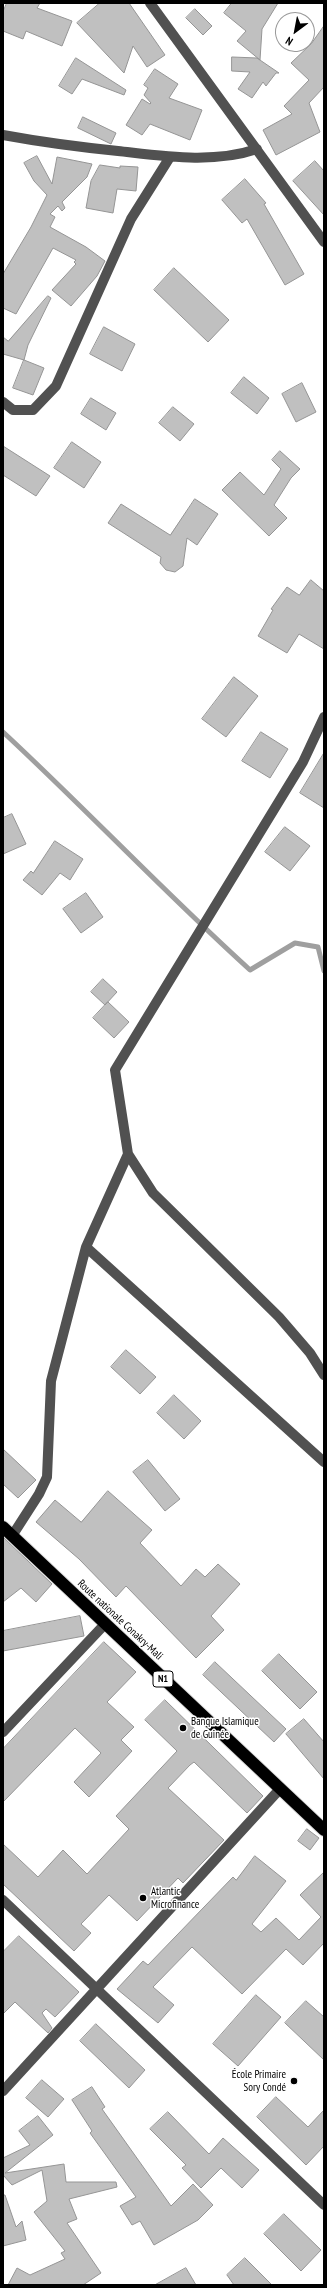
<!DOCTYPE html>
<meta charset="utf-8">
<style>
body{margin:0}
#map{position:relative;width:327px;height:2288px;overflow:hidden;background:#fff;font-family:"PT Sans Narrow",sans-serif}
canvas{display:block}
.frame{position:absolute;inset:0;border:4px solid #000;pointer-events:none}
.north{position:absolute;left:275px;top:12px;width:40px;height:40px;box-sizing:border-box;background:#fff;border:1px solid #999;border-radius:50%;rotate:212deg;font-size:11px;font-weight:700;line-height:16px;text-align:center;color:#000}
.north::after{content:'';display:block;margin:auto;width:14px;height:18px;background:#000;clip-path:polygon(50% 0,100% 100%,50% 72%,0 100%)}
</style>
<div id="map">
<canvas width="327" height="2288"></canvas>
<div class="frame"></div>
<div class="north">N</div>
</div>
<script>
const context = document.querySelector('canvas').getContext('2d');
context.lineJoin = 'round';
function strokePath(path, color, width, dash) { context.strokeStyle = color; context.lineWidth = width; context.lineCap = dash ? 'butt' : 'round'; context.setLineDash(dash || []); context.stroke(path); }
function fill(path, color) { context.fillStyle = color; context.fill(path, 'evenodd'); }
function label(font, color, halo, rows, align = 'center') {
  context.font = font + ' "PT Sans Narrow",sans-serif'; context.lineWidth = 3; context.setLineDash([]); context.textBaseline = 'middle'; context.strokeStyle = halo; context.fillStyle = color; for (const [text, x, y, turn = 0] of rows) {
    context.save(); context.translate(x, y); context.rotate((+turn || 0) * Math.PI / 180); context.textAlign = isNaN(turn) ? turn : align; if (halo) context.strokeText(text, 0, 0); context.fillText(text, 0, 0); context.restore();
  }
}
const stream = new Path2D(`
 M3,732C87,810 165,893 250,970L295,943L318,947L324,971`);
const building = new Path2D(`
 M7,3H40L37,8L72,21L62,46L26,31L23,39L3,31V12Z
 M100,3H129L165,55L147,67L133,46L124,73L77,23Z
 M232,3H278L262,29L260,60L237,41L246,31L224,13Z
 M195,9L212,26L203,35L186,18Z
 M324,26V87L309,103L320,132L276,155L263,130L292,114L284,106L309,80L291,63L311,44Z
 M232,57L257,58L279,73H276L266,86L263,82L252,98L238,89L250,72L232,71Z
 M76,58L126,90L124,95L82,79L72,94L59,86Z
 M155,69L178,84L169,98L202,110L190,140L150,124L142,135L126,125L142,99L150,104L151,103L144,95L148,88L144,85Z
 M83,117L116,133L111,144L78,128Z
 M37,156L52,184L57,157L92,164L87,177L62,202L65,208L62,211L58,206L50,214L55,217L50,227L86,247L105,261L97,276L71,306L52,290L76,264L74,262L76,260L53,248L16,314L3,308V274L31,227L47,195L34,181L24,163Z
 M315,161L324,171V215L293,181Z
 M100,165L120,168V166L138,167L136,191L117,189L113,213L86,208L91,181Z
 M245,179L266,203L264,204L304,274L285,285L247,219L242,223L222,200Z
 M174,268L229,320L208,342L154,290Z
 M48,296L51,298L28,345L24,360L3,354V337L8,341Z
 M104,327L135,344L122,371L90,354Z
 M24,360L44,368L33,395L13,388Z
 M244,377L269,398L257,414L231,393Z
 M302,383L316,412L296,422L282,394Z
 M91,398L116,413L106,430L81,414Z
 M173,407L194,424L180,441L159,423Z
 M72,442L101,462L84,488L54,468Z
 M3,446L50,476L36,496L3,475Z
 M280,451L300,469L291,478L274,505L287,518L269,536L222,490L240,472L264,495L281,469L272,460Z
 M195,499L218,514L197,545L187,538L183,566L175,572L166,570L160,563L161,557L108,523L121,504L170,535Z
 M311,580L324,591V649L299,634L287,653L258,636L273,610L271,609L287,587L299,595Z
 M234,677L258,696L226,737L202,719Z
 M261,732L288,749L270,778L242,761Z
 M324,753V808L300,793Z
 M12,814L26,844L3,854V818Z
 M285,827L310,846L290,871L265,852Z
 M55,841L83,859L70,880L60,873L42,895L23,880L31,871L33,873Z
 M86,893L103,917L81,933L63,909Z
 M103,979L117,992L105,1005L91,992Z
 M108,1002L129,1022L114,1038L93,1018Z
 M126,1350L156,1377L140,1394L111,1367Z
 M174,1395L201,1421L184,1439L157,1413Z
 M3,1449L36,1480L18,1498L3,1484Z
 M148,1460L180,1499L165,1511L133,1472Z
 M108,1491L152,1530L140,1543L181,1586L196,1569L205,1577L218,1564L240,1584L211,1616L224,1630L196,1658L126,1586L116,1597L79,1559L36,1522L55,1500L81,1522Z
 M3,1537L52,1584L36,1602L21,1588L3,1602Z
 M80,1616L84,1636L3,1651V1631Z
 M104,1642L136,1672L107,1702L134,1727L121,1740L132,1751L89,1797L74,1782L101,1753L75,1728L3,1802V1749Z
 M279,1654L317,1692L300,1709L262,1671Z
 M215,1662L286,1729L274,1742L203,1675Z
 M165,1700L263,1796L247,1813L194,1762L190,1765L168,1788L224,1840L183,1883L178,1878L137,1921L109,1895L81,1924L91,1933L74,1951L3,1884V1844L38,1877L63,1850L87,1874L129,1829L116,1816L177,1751L145,1720Z
 M304,1719L324,1742V1779L286,1734Z
 M307,1829L319,1838L310,1850L298,1841Z
 M255,1856L286,1881L252,1924L261,1932L276,1918L299,1940L321,1917L300,1895L324,1872V1943L303,1965L286,1949L242,1994L192,1947L153,1987L174,2005L158,2023L117,1989L143,1961L148,1965L233,1877L236,1880Z
 M19,1936L79,1992L55,2017L46,2009L42,2013L52,2028L48,2033L15,2002L3,2014V1952Z
 M256,1995L281,2017L238,2066L213,2044Z
 M306,2001L324,2017V2060L285,2023Z
 M96,2024L145,2070L129,2088L80,2041Z
 M42,2080L64,2099L48,2117L26,2098Z
 M92,2087L105,2107L102,2109L171,2206L193,2184L213,2205L198,2220L154,2245L140,2221L132,2225L120,2206L136,2197L90,2133L92,2131L72,2100Z
 M276,2097L308,2127L324,2110V2146L306,2165L257,2117Z
 M168,2112L209,2154L223,2138L259,2170L242,2188L221,2168L201,2188L182,2168L186,2165L150,2129Z
 M38,2116L53,2135L5,2173L64,2164L66,2182H116L117,2187L69,2199L77,2219L67,2223L101,2273L83,2285H8L17,2268L30,2275L65,2259L61,2253L65,2251L34,2212L47,2201L42,2170L12,2185L3,2175V2158L30,2145L19,2131Z
 M3,2195H5L16,2227L22,2221L26,2240L3,2246Z
 M284,2214L321,2250L301,2271L264,2234Z
 M245,2258L272,2285H234L227,2275Z
 M186,2268L196,2285H155Z`);
const minor = new Path2D(`
 M150,3L324,242
 M3,135C41,142 79,147 118,151C163,156 213,164 257,149
 M3,402L13,410H33L56,386L131,219L170,157
 M324,717L303,762L115,1070L128,1154L153,1193L279,1317L310,1353L324,1375
 M86,1247L324,1462
 M12,1536L39,1494L47,1477L51,1381L86,1247L128,1154
 M3,1732L105,1624
 M3,1900L324,2205
 M3,2091L279,1790`);
const highway = new Path2D(`
 M3,1527L324,1830`);
const markers = [
 [183,1728,4,"#000"],
 [143,1898,4,"#000"],
 [294,2081,4,"#000"]
];
const shields = [
 [163,1679,20]
];
const shieldNames = [
 ["N1",163,1679]
];
const streetNames = [
 ["Route nationale Conakry-Mali",120,1620,43]
];
const poiNames = [
 ["Banque Islamique",191,1722],
 ["de Guinée",191,1735],
 ["Atlantic",151,1892],
 ["Microfinance",151,1905],
 ["École Primaire",286,2075,"right"],
 ["Sory Condé",286,2088,"right"]
];
strokePath(stream, '#9f9f9f', 5);
fill(building, '#c0c0c0');
strokePath(building, '#959595', 1);
strokePath(highway, '#dbdbdb', 14);
strokePath(minor, '#515151', 10);
strokePath(highway, '#000', 12);
for (const [x, y, r, color] of markers) { const dot = new Path2D(); dot.arc(x, y, r, 0, 2 * Math.PI); context.fillStyle = color; context.fill(dot); strokePath(dot, '#fff', 1.5); }
for (const [x, y, w] of shields) { const box = new Path2D(); box.roundRect(x - w / 2, y - 8, w, 16, 3); context.fillStyle = '#fff'; context.fill(box); strokePath(box, '#000', 1); }
label('bold 10px', '#000', null, shieldNames);
label('11px', '#000', '#fff', streetNames);
label('11px', '#000', '#fff', poiNames, 'left');
</script>
